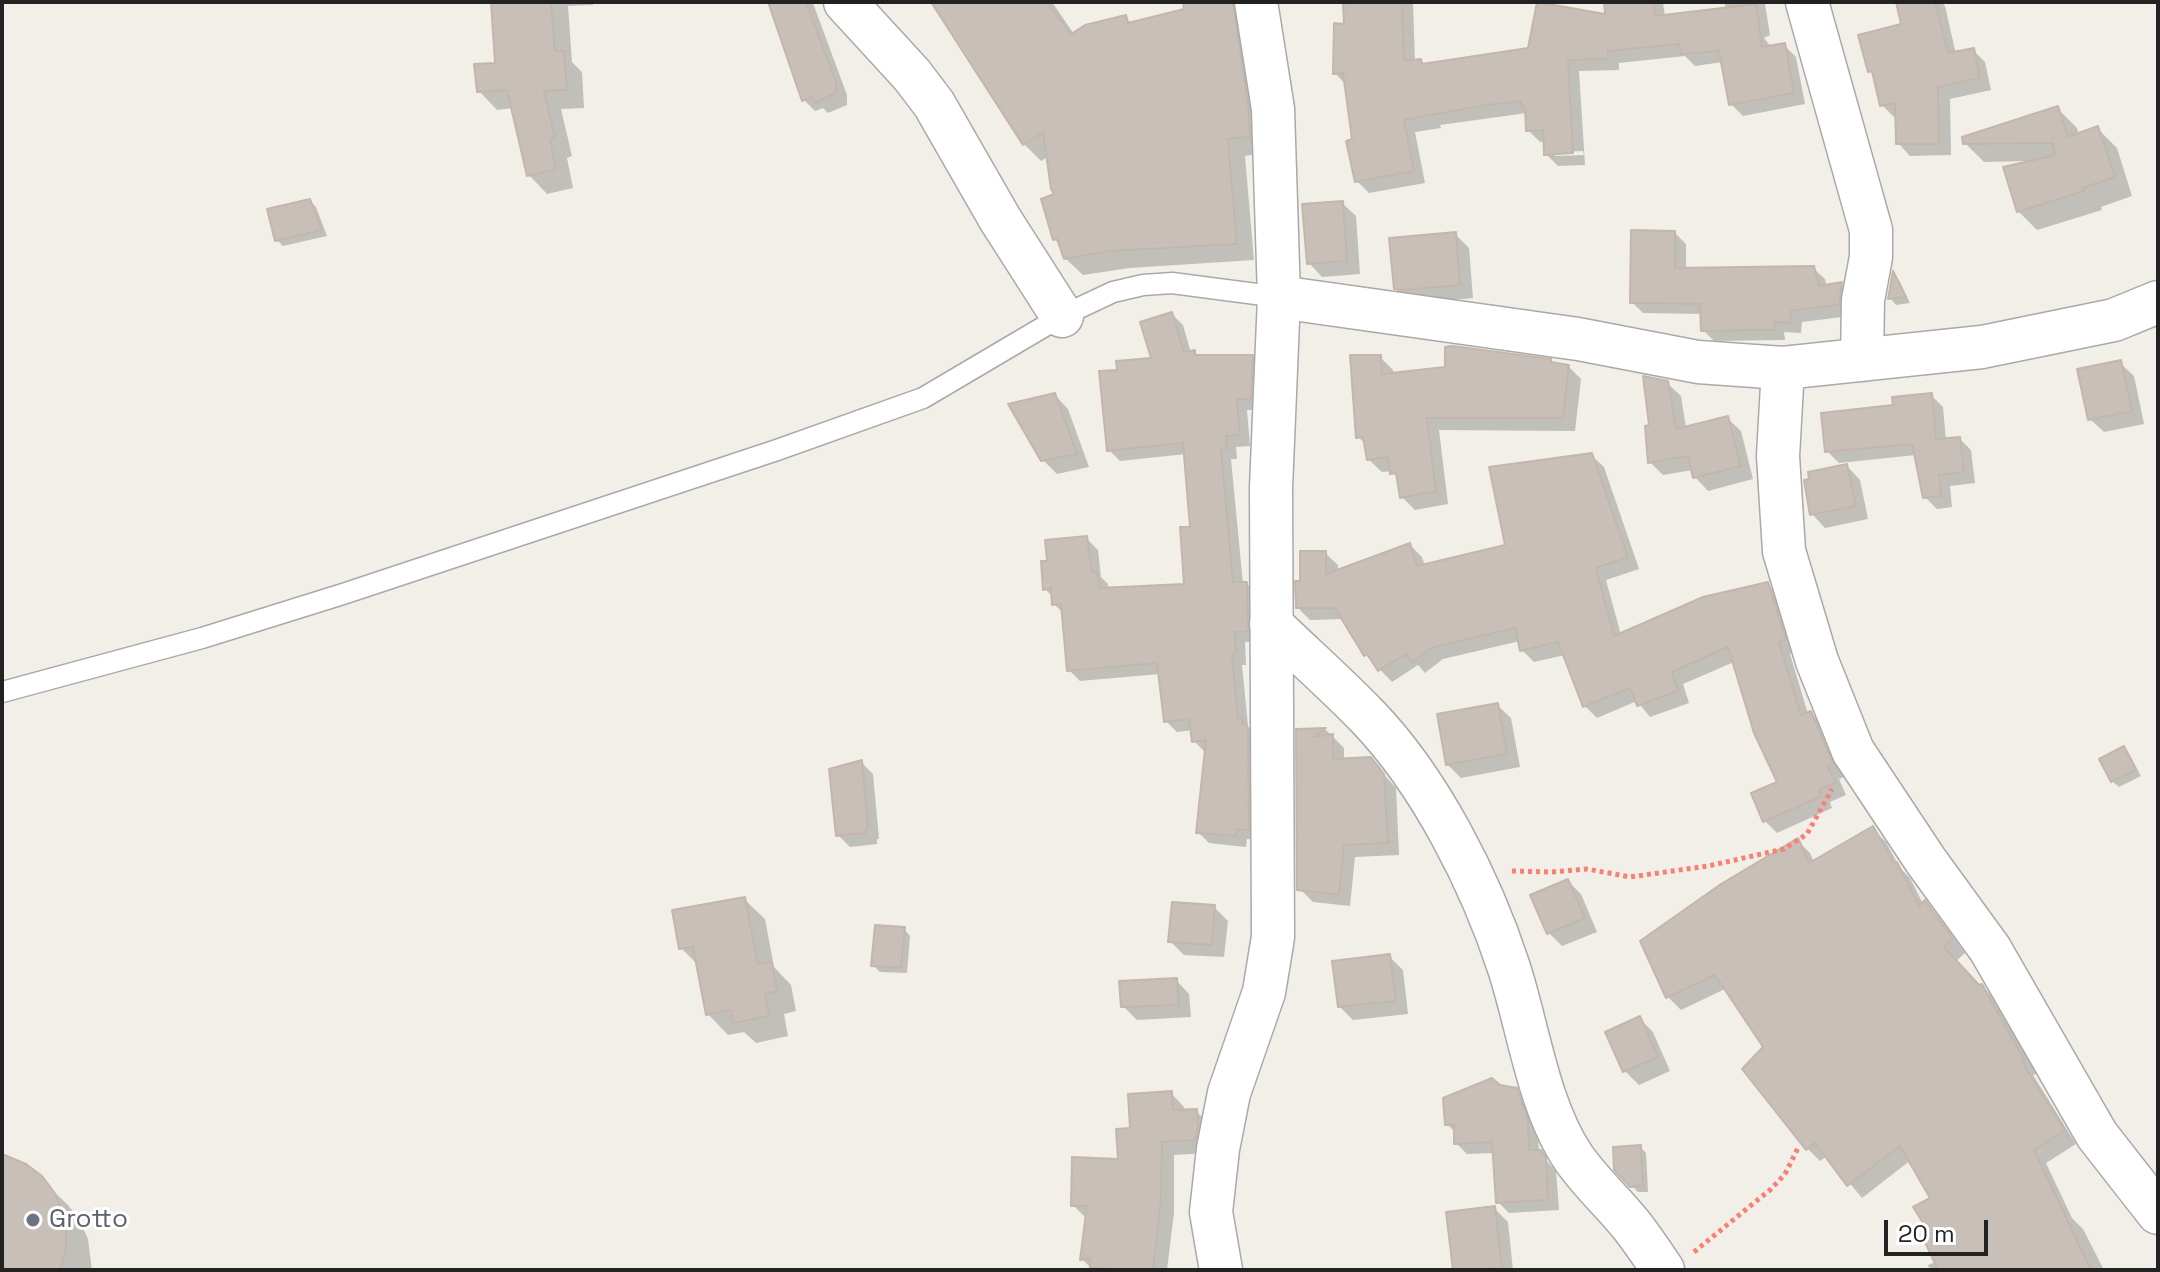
<!DOCTYPE html>
<style>
body{margin:0}
#map{position:relative;width:2160px;height:1272px;overflow:hidden;background:#f2efe9;font-family:"Space Grotesk",sans-serif}
canvas{display:block}
.frame{position:absolute;inset:0;border:4px solid #222;pointer-events:none}
.scale{position:absolute;left:1884px;top:1220px;width:104px;height:36px;box-sizing:border-box;border:4px solid #222;border-top:0;padding-left:10px;font-size:24px;line-height:28px;white-space:nowrap;color:#222;-webkit-text-stroke:6px #fff;paint-order:stroke}
</style>
<div id="map">
<canvas width="2160" height="1272"></canvas>
<div class="frame"></div>
<div class="scale">20 m</div>
</div>
<script>
const context = document.querySelector('canvas').getContext('2d');
context.lineJoin = 'round';
function fill(path, color) { context.fillStyle = color; context.fill(path, 'evenodd'); }
function strokePath(path, color, width, dash) { context.strokeStyle = color; context.lineWidth = width; context.lineCap = dash ? 'butt' : 'round'; context.setLineDash(dash || []); context.stroke(path); }
function label(font, color, halo, rows, align = 'center') {
  context.font = font + ' "Space Grotesk",sans-serif'; context.lineWidth = 6; context.setLineDash([]); context.textBaseline = 'middle'; context.strokeStyle = halo; context.fillStyle = color; for (const [text, x, y, turn = 0] of rows) {
    context.save(); context.translate(x, y); context.rotate((+turn || 0) * Math.PI / 180); context.textAlign = isNaN(turn) ? turn : align; if (halo) context.strokeText(text, 0, 0); context.fillText(text, 0, 0); context.restore();
  }
}
const shadow = new Path2D(`
 M493,2H593V5L568,6L572,62L582,72L584,108L561,109L572,156L567,158L573,188L547,194L529,175L513,108L497,110L479,91L498,65Z
 M770,2L813,3L847,95V105L828,113L823,108L815,111L803,99Z
 M931,2H1052L1074,34L1125,17L1132,24L1186,11L1185,2H1250L1266,153L1245,156L1254,260L1130,268L1083,275L1065,258L1061,246L1055,239L1057,194L1049,156L1041,161L1024,144Z
 M1353,2H1413L1415,62L1420,61L1425,65L1530,50L1607,16L1606,2H1663L1665,17L1726,9L1724,2H1775L1765,4L1770,35L1764,38L1772,48L1784,45L1796,57L1805,104L1743,116L1731,104L1723,62L1695,66L1685,56L1619,63V70L1579,71L1585,165L1558,166L1546,154V141L1540,142L1528,130L1527,113L1440,125L1441,128L1415,132L1425,183L1369,193L1357,181L1355,141L1346,85L1335,73ZM1583,151L1584,155L1555,156V152Z
 M1898,2H1941L1945,6L1956,54L1973,50L1985,62L1991,90L1950,99L1951,155L1910,156L1898,143L1897,116L1894,117L1882,105L1875,76L1870,71L1903,25Z
 M2058,109L2077,128L2079,135L2098,129L2117,148L2132,196L2101,207L2102,210L2037,230L2018,211L2028,161L1984,162L1965,143Z
 M310,201L316,207L327,236L283,246L277,240Z
 M1342,203L1356,216L1360,274L1322,277L1309,263Z
 M1675,233L1686,244V270L1813,268L1825,279L1827,287L1841,284L1852,295L1850,316L1802,322L1801,333L1784,332L1785,340L1714,341L1703,330V314L1643,313L1632,302Z
 M1455,234L1469,248L1473,298L1419,303L1409,302L1395,288Z
 M1894,275L1899,280L1910,303L1896,305L1890,298Z
 M1172,314L1183,325L1191,353L1198,357H1252L1263,368L1261,410H1247L1250,446L1236,447L1237,459H1231L1243,584H1247L1258,595V642H1245L1246,665H1242L1248,726L1252,731L1259,840L1247,839L1246,847L1209,843L1198,832L1205,752L1194,741L1193,730L1177,732L1166,721L1160,674L1080,681L1069,670L1064,614L1054,604L1053,597L1045,589L1049,562L1087,539L1098,550L1101,577L1108,584V589L1186,585L1192,528L1186,454L1120,461L1109,450L1119,371L1154,360Z
 M1380,357L1393,370L1394,375L1553,364L1568,366L1581,379L1575,431L1439,430L1448,504L1415,510L1402,497L1399,480L1392,471L1382,472L1368,459L1367,445L1358,437Z
 M2120,363L2134,376L2144,424L2104,432L2090,419Z
 M1667,383L1681,396L1686,428L1727,418L1741,431L1753,479L1708,491L1695,477L1693,470L1663,475L1650,462L1651,427Z
 M1055,395L1068,409L1089,467L1057,474L1043,460Z
 M1931,395L1943,407L1946,440L1960,439L1971,450L1975,483L1950,486L1952,507L1937,509L1925,497L1916,455L1839,463L1827,451L1895,406Z
 M1591,455L1604,467L1639,569L1606,580L1621,635L1768,585L1780,597L1796,652L1790,654L1808,714L1811,713L1823,725L1844,777L1839,779L1846,795L1830,802L1832,808L1777,833L1765,821L1753,794L1779,783L1734,662L1683,684L1689,703L1650,717L1637,701L1597,718L1585,706L1565,655L1534,662L1522,650L1520,641L1443,659L1425,673L1418,665L1392,682L1366,655L1345,619L1310,620L1298,608L1302,583L1325,553L1338,565V572L1410,545L1422,557L1425,566L1508,547Z
 M1847,466L1860,480L1868,519L1825,528L1812,514Z
 M1497,705L1511,718L1520,767L1461,778L1447,764Z
 M1326,730L1344,748V760L1370,759L1396,788L1399,855L1355,857L1350,906L1313,902L1301,890L1298,731Z
 M2124,749L2130,755L2141,776L2119,787L2112,781Z
 M862,763L873,774L879,839H877V844L850,847L838,835Z
 M1873,829L1886,842L1900,868L1910,878L1923,904L1925,903L1938,916L1965,953L1955,962L1980,988L1982,986L1995,999L2036,1074L2033,1075L2076,1144L2046,1163L2072,1218L2083,1229L2104,1270H1930L1928,1265L1936,1262L1933,1198L1911,1160L1862,1198L1827,1156L1820,1161L1807,1148L1766,1047L1727,988L1681,1010L1667,996L1797,840L1810,853L1814,862Z
 M1568,881L1581,894L1597,932L1562,946L1549,933Z
 M744,899L765,919L774,967L791,985L796,1011L784,1014L788,1036L756,1043L744,1032L728,1035L708,1014L698,965L681,948Z
 M1214,907L1228,921L1224,957L1184,955L1170,941Z
 M904,929L910,936L907,973L880,972L873,965Z
 M1389,956L1403,970L1408,1014L1353,1020L1339,1006Z
 M1176,980L1189,994L1191,1017L1137,1020L1123,1006Z
 M1639,1018L1653,1032L1670,1071L1639,1085L1625,1071L1608,1033Z
 M1499,1087L1516,1089L1527,1101L1538,1133L1539,1152L1556,1171L1559,1210L1509,1213L1498,1202L1495,1153L1467,1154L1456,1143V1133L1447,1124Z
 M1171,1093L1184,1107V1111H1196L1209,1124L1208,1153L1174,1155V1213L1167,1270H1093L1082,1259L1086,1218L1073,1205L1120,1161L1132,1130Z
 M1640,1147L1646,1153L1648,1192H1638L1616,1169Z
 M2,1158L40,1178L68,1205L80,1221L88,1239L92,1270H2Z
 M1494,1208L1508,1222L1513,1270H1455L1448,1214Z`);
const building = new Path2D(`
 M491,2H551L555,51H564L567,90L544,91L555,138L550,139L556,170L527,176L507,90L477,92L474,64L495,63Z
 M768,2H806L836,82V93L815,103L812,97L802,101Z
 M931,2H1047L1071,34L1085,25L1126,15L1128,23L1184,9L1183,2H1233L1249,111L1250,137L1228,139L1237,244L1111,251L1064,259L1057,239L1053,240L1041,199L1054,194L1051,189L1043,132L1023,145Z
 M1358,2H1402L1404,61L1421,59L1422,64L1528,48L1537,2L1605,14L1604,2H1653L1655,16L1756,4L1762,47L1785,43L1794,93L1729,105L1719,51L1681,54L1679,44L1608,51V59L1568,60L1573,153L1544,155L1543,130L1526,131L1525,107H1522L1521,101L1480,106L1404,120L1414,171L1355,182L1346,141L1352,139L1343,73L1333,74L1334,23L1344,24L1343,4Z
 M1896,2H1935L1948,53L1974,48L1980,78L1938,87L1939,144H1896L1895,103L1880,106L1872,71L1868,72L1858,35L1901,24Z
 M2058,106L2068,137L2098,126L2115,177L2083,188L2084,191L2017,212L2003,167L2055,155L2053,143L1963,144L1962,137Z
 M310,199L322,230L275,241L267,209Z
 M1343,201L1347,261L1307,264L1302,204Z
 M1631,230L1675,231V268L1814,266L1819,286L1842,282L1839,305L1791,311L1790,323L1774,322L1775,330L1701,331L1700,304L1630,303Z
 M1456,232L1460,285L1404,290L1394,289L1389,238Z
 M1893,271L1906,297L1888,299Z
 M1172,312L1184,352L1195,350V355H1253L1251,400L1237,399L1240,435L1226,436L1227,448L1221,449L1233,582H1247L1248,631L1235,632L1236,654L1232,655L1238,718H1242V724H1246L1248,730L1249,830L1237,829L1236,836L1196,833L1206,740L1192,742L1189,719L1164,722L1157,663L1067,671L1061,604L1052,605L1051,588L1043,590L1041,561H1047L1045,540L1087,536L1092,572L1097,571L1099,588L1184,584L1180,527H1190L1183,443L1107,451L1099,371L1117,370L1116,361L1151,358L1140,322Z
 M1452,346L1551,359V362L1569,365L1563,418H1427L1436,491L1400,498L1396,473L1390,474L1388,457L1367,460L1363,437L1356,438L1350,355H1381L1382,374L1445,367V347Z
 M2121,360L2132,411L2088,420L2077,369Z
 M1643,376L1668,381L1676,429L1728,416L1741,466L1693,478L1688,456L1648,463L1645,426L1649,425Z
 M1055,393L1077,454L1041,461L1008,404Z
 M1932,393L1936,439L1960,437L1964,472L1939,475L1941,496L1923,498L1912,444L1825,452L1821,413L1893,405L1892,397Z
 M1592,453L1628,557L1596,568L1614,636L1703,597L1768,582L1786,640L1779,642L1801,715L1811,711L1833,764L1828,767L1836,782L1819,790L1822,796L1763,822L1751,793L1777,782L1754,733L1728,647L1672,672L1678,691L1637,706L1630,688L1583,707L1558,642L1520,651L1515,628L1431,648L1412,663L1406,654L1378,671L1367,654L1364,656L1335,608H1296L1295,581H1300V551H1326V574L1410,543L1417,566L1505,545L1489,467Z
 M1847,464L1856,506L1810,515L1804,480L1809,479L1808,472Z
 M1498,703L1507,754L1446,765L1437,714Z
 M1326,728L1314,737L1333,734V759L1371,757L1384,774L1388,843L1344,845L1339,895L1297,890L1296,729Z
 M2124,746L2136,770L2111,782L2099,759Z
 M862,760L868,828H866V833L836,836L829,769Z
 M1873,826L1894,864L1897,862L1919,906L1925,900L1953,939L1944,947L1979,985L1982,984L2024,1060L2022,1062L2065,1130L2034,1150L2091,1270H1938L1923,1238L1930,1234L1913,1207L1930,1198L1900,1146L1847,1186L1815,1143L1806,1150L1742,1069L1763,1047L1715,975L1666,998L1640,941L1721,884L1798,838L1809,863Z
 M1568,879L1585,918L1547,934L1530,895Z
 M745,897L758,964L772,962L777,991L765,994L769,1016L733,1023L731,1010L706,1015L693,947L679,949L672,910Z
 M1172,902L1215,905L1212,945L1168,942Z
 M875,925L905,927L901,968L871,966Z
 M1390,954L1396,1001L1338,1007L1332,961Z
 M1177,978L1179,1005L1121,1007L1119,981Z
 M1640,1016L1658,1057L1623,1072L1605,1032Z
 M1492,1078L1500,1085L1517,1088L1528,1120L1529,1150H1541L1546,1158L1548,1200L1496,1203L1492,1142L1454,1144V1125H1445L1443,1098Z
 M1172,1091L1173,1110L1197,1109L1198,1127L1195,1140L1162,1142L1161,1199L1153,1270L1090,1268V1259L1080,1260L1087,1206H1071L1072,1157L1118,1159L1116,1129L1130,1128L1128,1094Z
 M1641,1145L1643,1186L1630,1187L1614,1170L1613,1147Z
 M2,1154L26,1164L42,1176L54,1192L62,1210L66,1230V1250L60,1270H2Z
 M1495,1206L1502,1268L1453,1270L1446,1212Z`);
const path = new Path2D(`
 M1512,871L1551,872L1587,869L1630,877L1708,866L1784,849L1807,834L1832,789
 M1694,1252L1771,1189L1785,1174L1799,1146`);
const service = new Path2D(`
 M2,692L202,638L343,594L777,450L923,398L1062,316L1113,292L1143,285L1172,283L1279,297`);
const minor = new Path2D(`
 M845,2L912,75L934,104L1000,219L1062,316
 M1807,2L1871,230V257L1863,300L1862,360
 M1279,297L1578,339L1698,362L1783,368L1982,347L2114,320L2158,302
 M1783,368L1778,456L1784,551L1817,661L1853,751L1926,861L1990,949L2097,1135L2158,1213
 M1271,624C1303,655 1336,684 1367,716C1430,781 1481,882 1509,968C1528,1026 1538,1105 1573,1157C1589,1181 1613,1202 1632,1226C1643,1240 1653,1255 1663,1270
 M1221,1270L1211,1212L1218,1149L1229,1093L1264,992L1273,937L1271,488L1279,297L1273,109L1256,2`);
const markers = [
 [33,1220,8,"#6b7280"]
];
const worshipNames = [
 ["Grotto",49,1220]
];
fill(shadow, '#0003');
fill(building, '#c7bfb8');
strokePath(building, '#c4b6ab', 2);
strokePath(service, '#a9a9a9', 23);
strokePath(minor, '#a9a9a9', 45);
strokePath(path, '#fa8072', 5, [4, 4]);
strokePath(service, '#fff', 20);
strokePath(minor, '#fff', 42);
for (const [x, y, r, color] of markers) { const dot = new Path2D(); dot.arc(x, y, r, 0, 2 * Math.PI); context.fillStyle = color; context.fill(dot); strokePath(dot, '#fff', 3); }
label('26px', '#5b616d', '#fff', worshipNames, 'left');
</script>
